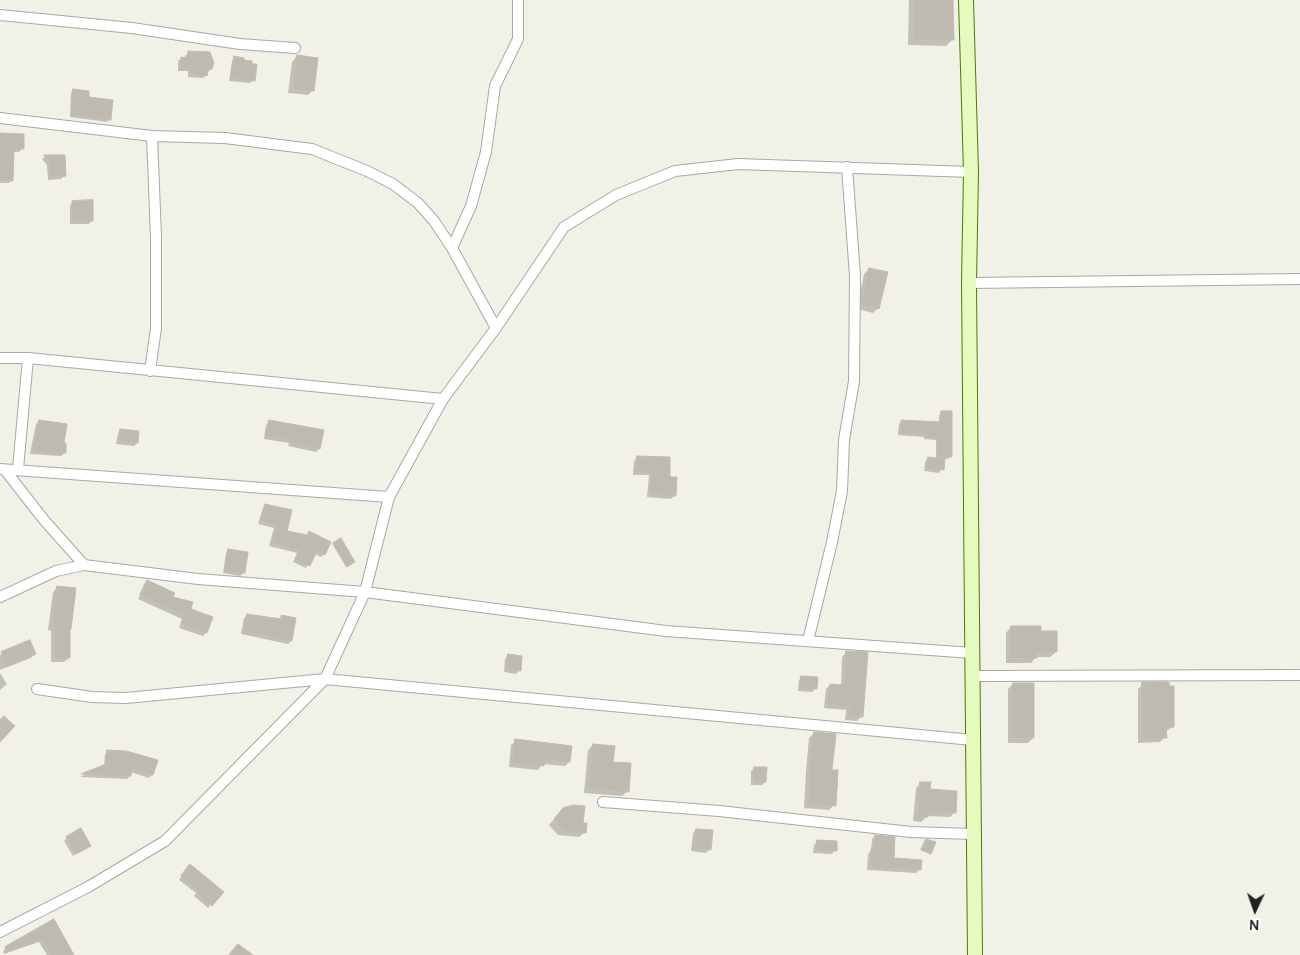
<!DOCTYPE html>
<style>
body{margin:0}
#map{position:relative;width:1300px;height:955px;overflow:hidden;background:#f1f1e8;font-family:Manrope,sans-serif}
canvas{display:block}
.north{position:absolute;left:1230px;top:885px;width:50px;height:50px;-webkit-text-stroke:4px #fff;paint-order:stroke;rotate:183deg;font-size:14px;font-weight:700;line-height:20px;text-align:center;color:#212121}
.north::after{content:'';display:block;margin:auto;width:18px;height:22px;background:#212121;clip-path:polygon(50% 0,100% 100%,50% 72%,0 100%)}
</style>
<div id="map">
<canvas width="1300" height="955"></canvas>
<div class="north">N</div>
</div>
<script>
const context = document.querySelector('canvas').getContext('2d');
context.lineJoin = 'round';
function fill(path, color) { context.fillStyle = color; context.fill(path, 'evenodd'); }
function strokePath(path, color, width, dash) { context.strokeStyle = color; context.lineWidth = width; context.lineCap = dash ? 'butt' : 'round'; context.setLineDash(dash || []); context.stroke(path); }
const shadow = new Path2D(`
 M909,0H952L953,39L946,46L908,45Z
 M189,52L211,69L203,78L188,77V71H178V61L182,58L185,59V56Z
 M297,56L313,90L308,95L288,93L292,62Z
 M235,58L253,80L250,83L229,81L232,61Z
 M74,90L88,98L110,119L107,122L70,117L71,93Z
 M0,134L22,149L19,152H13L12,180L9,183H0Z
 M45,156H64V176L61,179L48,180L47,165L42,159Z
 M73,202L92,220L89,224H70V205Z
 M869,269L878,308L873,313L857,309L864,274Z
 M942,412L951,456L948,459H944L942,469L939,473L924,471L925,462L928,459H936V440L924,439V437L898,435L899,424L902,422L939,424V415Z
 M40,421L65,453L61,456L30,454L36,424Z
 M269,422L319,449L316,452L288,446L289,443L264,439L266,425Z
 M121,430L138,432L137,443L134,446L116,444L118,433Z
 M637,458L669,478L675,495L671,499L647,497L649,475H633L634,461Z
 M266,505L286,531L305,536L309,533L324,554L321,557L314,554L306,568L293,562L297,553L269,546L274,528L258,524L263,508Z
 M334,544L352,563L346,567L333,545Z
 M229,550L244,573L240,576L223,573L226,553Z
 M147,582L190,610L206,633L203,636L179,628L182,619L138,599Z
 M58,587L69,630V658L64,662H51V631L48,630L53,592Z
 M247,615L278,620L282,616L291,641L288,644L241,634L244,618Z
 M1011,627L1040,632L1056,652L1050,657H1036L1031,663H1006V633Z
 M30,642L35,654L31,658L0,670V655Z
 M847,652L862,716L857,721L845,720L846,710L824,708L826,689L830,685L841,686L842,657Z
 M508,655L520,670L516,674L504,672L505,659Z
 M0,673L7,684L0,690Z
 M802,677L816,688L812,692L798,691L799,680Z
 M1013,684L1033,738L1028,743H1008V689Z
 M1143,684L1172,727L1165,732V737L1160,742L1138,743V689Z
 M814,733L830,771L834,805L829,810L804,808L806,771L809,738Z
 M516,741L569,762L565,766L543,764L538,770L509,767L511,745Z
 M593,745L612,763L628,791L622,796L584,793L588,750Z
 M108,751L156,761L152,775L149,778L130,772V776L127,779L80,777L104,766L105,754Z
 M755,768L765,782L762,785H751V771Z
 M921,783L955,812L950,817L927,816L921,822L913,821L916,788Z
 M563,809L585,832L579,837L558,835L549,825Z
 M696,830L710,849L706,853L691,851L693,833Z
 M875,836L893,859L919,870L916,873L867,870L868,854L871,851L872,839Z
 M67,838L89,846L73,856L64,841Z
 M817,842L835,850L832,854L813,853L814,845Z
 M187,869L222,892L208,908L194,896L196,893L179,880Z
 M53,921L54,955H47L39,942L4,954L3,951L6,948Z`);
const building = new Path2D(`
 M915,0H953L954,40L915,39Z
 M188,51L210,52L214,63L212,69H208L207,76L191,74V69H180L181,57L188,58Z
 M297,55L318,58L314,91L293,89Z
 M234,56L244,58V60L252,61V64H257L255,81L231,78Z
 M73,89L89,91V97L113,100L111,120L72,115Z
 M0,133L24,134V149H14L13,181L0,180Z
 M44,155H65L66,176L50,177V162Z
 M93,200V221H73L72,201Z
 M869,268L888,272L879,309L862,304Z
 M941,411H952V457H938V438L926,437L927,434L901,433V420L941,422Z
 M39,420L67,424L64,443H66V453L33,451V441H35Z
 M269,420L324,430L320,449L291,443V440L266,436Z
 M120,429L139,431L138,443L119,441Z
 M637,456L670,457V477H677L676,496L650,494L652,472H636Z
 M928,457L945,459L944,470L927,468Z
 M265,504L292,510L287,531L307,535L309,531L331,542L325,555L317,551L310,566L295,559L300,550L272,543L276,525L261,521Z
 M341,538L355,562L347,567L333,543Z
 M228,549L248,552L245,573L225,571Z
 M147,580L175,593L173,597L193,602L191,609L213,617L207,633L181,624L184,615L140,595Z
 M57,586L76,588L71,629H70V658H55V627L52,626Z
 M247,614L281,619V615L296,618L292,641L244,631Z
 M1011,626H1041V631H1057V652H1037V658H1011Z
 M30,640L36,654L7,666L1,652Z
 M846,651L868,652L863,717L849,716V706L828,704L830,684L844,685Z
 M508,654L522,656L521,671L506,669Z
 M801,676L818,677L817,689L800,688Z
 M1142,682H1169V686H1174V727L1166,728L1167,738H1143Z
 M1013,683H1034V738H1013Z
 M4,716L15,726L0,742V720Z
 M814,732L836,734L832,770H838L836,806L809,804L810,765Z
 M515,739L572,746L570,762L545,760L544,766L513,762Z
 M593,744L615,746L613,762L631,763L629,792L589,788Z
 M107,750L126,751L158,760L153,775L132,769L131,776L81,774L106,764Z
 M754,767H767L766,782H754Z
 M920,782H931L930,789L957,791L956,813L928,811V817H918Z
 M573,805L585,806L583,823H587L586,833L563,831L554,819L563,808Z
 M81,828L91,846L76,854L66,837Z
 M696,829L713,830L711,850L694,848Z
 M875,835L895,837L894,858L922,860L921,870L870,867L871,849H874Z
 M926,839L936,842L931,854L921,850Z
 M817,840L837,841V851L816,850Z
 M190,864L224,892L212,906L196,892L198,889L181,876Z
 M54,919L74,955H51L42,939L7,952L5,947Z
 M238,944L253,955H229Z`);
const street = new Path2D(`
 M0,15L132,28L240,44L295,48
 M0,118L152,136L225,138L312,149L367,171L393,184L418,203L434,221L452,248L496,328
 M452,248L471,206L486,152L495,86L518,39V0
 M969,283L1300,279
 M0,358H28L443,399
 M150,371L156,328V237L152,136
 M0,469L389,497
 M18,469L28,358
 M5,470L44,520L84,565
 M0,597L56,571L84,565L198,579L365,592L666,631L972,653
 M808,641L832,542L842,491L844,440L854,381L855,276L847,167
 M972,676L1300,675
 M37,689L92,697L126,698L325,679L973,740
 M603,802L719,811L911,832L974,834
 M0,932L88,887L165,841L325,679L365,592L389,497L443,399L496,328L564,227L616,195L675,171L738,164L971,172`);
const secondary = new Path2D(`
 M966,0L971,172L969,283L975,955`);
fill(shadow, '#0003');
fill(building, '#bebab1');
strokePath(building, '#c3bcaa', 1);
strokePath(street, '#a8a8a8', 12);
strokePath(secondary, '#4e7a07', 16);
strokePath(street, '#fff', 10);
strokePath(secondary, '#e6f9be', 14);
</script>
